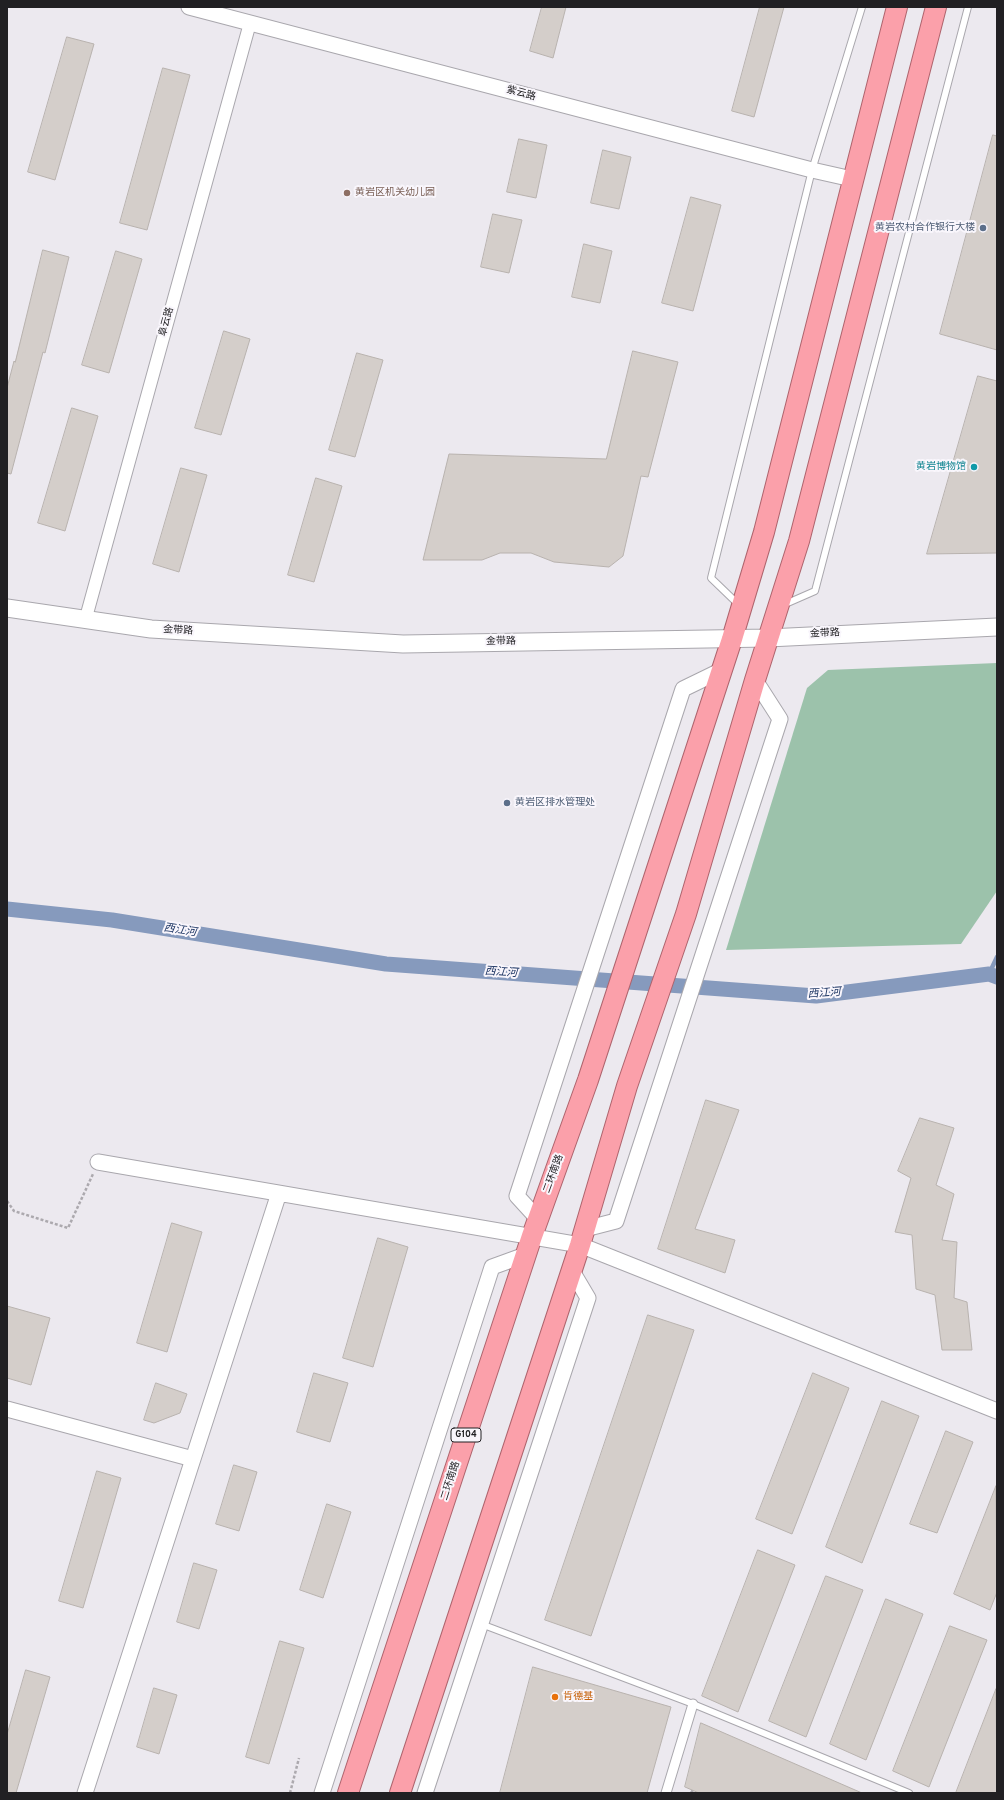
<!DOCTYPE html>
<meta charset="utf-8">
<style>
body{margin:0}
#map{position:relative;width:1004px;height:1800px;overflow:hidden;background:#ece9ef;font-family:Overpass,sans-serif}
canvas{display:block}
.frame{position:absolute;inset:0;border:8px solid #212023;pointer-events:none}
</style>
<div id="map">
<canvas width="1004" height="1800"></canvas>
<div class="frame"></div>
</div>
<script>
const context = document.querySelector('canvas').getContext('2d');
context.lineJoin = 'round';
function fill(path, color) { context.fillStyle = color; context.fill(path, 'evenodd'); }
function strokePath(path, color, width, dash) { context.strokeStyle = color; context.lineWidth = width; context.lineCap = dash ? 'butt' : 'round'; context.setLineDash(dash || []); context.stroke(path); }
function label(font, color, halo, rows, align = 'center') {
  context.font = font + ' Overpass,"Noto Sans SC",sans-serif'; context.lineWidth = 4; context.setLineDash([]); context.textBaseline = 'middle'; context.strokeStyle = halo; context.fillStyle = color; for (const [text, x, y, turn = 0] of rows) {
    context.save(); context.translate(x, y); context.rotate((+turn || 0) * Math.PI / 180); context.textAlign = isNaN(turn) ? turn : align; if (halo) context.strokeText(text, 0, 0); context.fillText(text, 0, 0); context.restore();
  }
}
const green = new Path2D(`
 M997,663V891L961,944L726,950L807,688L828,670Z`);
const stream = new Path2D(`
 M989,974L997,957`);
const canal = new Path2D(`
 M7,909L112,920L386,964L816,996L989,974L997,977`);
const building = new Path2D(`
 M542,7H566L553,58L530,51Z
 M760,7H784L754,117L732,111Z
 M67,37L94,44L55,180L28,172Z
 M163,68L190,75L147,230L120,223Z
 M993,135L997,136V350L940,334Z
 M519,139L547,145L536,198L507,192Z
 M603,150L631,157L619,209L591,203Z
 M691,197L721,205L693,311L662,303Z
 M493,214L522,220L509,273L481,267Z
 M584,244L612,251L600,303L572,297Z
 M43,250L69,257L45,353L43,352L11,474L7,473V388L14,361L15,362Z
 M116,251L142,259L109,373L82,365Z
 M224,331L250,339L221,435L195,428Z
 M633,351L678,362L648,477L641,476L623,556L609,567L554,562L531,553H500L482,560H423L449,454L606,459Z
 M357,353L383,360L355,457L329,450Z
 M978,376L997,381V553L927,554Z
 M72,408L98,416L65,531L38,523Z
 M181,468L207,475L179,572L153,564Z
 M316,478L342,486L314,582L288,575Z
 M706,1100L739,1110L695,1229L735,1240L725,1273L658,1249Z
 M920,1118L954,1128L936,1185L954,1194L942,1240L957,1242L954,1298L967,1302L972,1350H942L935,1295L916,1289L912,1235L895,1232L911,1178L898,1171Z
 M172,1223L202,1232L167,1352L137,1343Z
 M378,1238L408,1247L373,1367L343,1358Z
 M7,1306L50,1318L31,1385L7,1378Z
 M648,1315L694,1330L591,1636L545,1620Z
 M314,1373L348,1383L330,1442L297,1432Z
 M813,1373L849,1388L792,1534L756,1519Z
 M156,1383L187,1394L180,1413L154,1423L144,1420Z
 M882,1401L919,1416L862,1563L826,1547Z
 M946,1431L973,1442L937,1533L910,1524Z
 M234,1465L257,1472L239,1531L216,1524Z
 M97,1471L121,1478L83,1608L59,1601Z
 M996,1486L997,1592L990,1610L954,1594Z
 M327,1504L351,1512L323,1598L300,1590Z
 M758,1550L795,1565L738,1712L702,1696Z
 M194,1563L217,1570L199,1629L177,1622Z
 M826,1576L863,1590L806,1737L769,1721Z
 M886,1599L923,1614L866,1760L830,1744Z
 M950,1626L987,1640L929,1787L893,1771Z
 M280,1641L304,1648L269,1764L246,1757Z
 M533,1667L671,1707L647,1793H500Z
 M26,1670L50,1677L16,1793H7V1735Z
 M154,1688L177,1695L159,1754L137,1747Z
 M996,1689L997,1793H956Z
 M701,1723L862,1793H699L685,1787Z`);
const path = new Path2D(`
 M7,1201L14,1211L68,1228L93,1174
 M290,1793L299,1758
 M691,1793L693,1790`);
const service = new Path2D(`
 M738,604L711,578L812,170L862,7
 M783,605L815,591L968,7
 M481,1624L693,1704L909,1793`);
const pedestrian = new Path2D(`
 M666,1793L693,1704`);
const minor = new Path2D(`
 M85,621L250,23`);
const tertiary = new Path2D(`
 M189,7L812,170L852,179
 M98,1162L580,1245L997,1411
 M538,1219L517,1196L683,689L720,671
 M585,1229L616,1221L780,719L755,680
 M7,1409L193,1459
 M85,1793L279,1193
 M322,1793L492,1267L525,1255
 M425,1793L588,1298L572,1271`);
const secondary = new Path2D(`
 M7,608L151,629L403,644L768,638L997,627`);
const trunk = new Path2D(`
 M348,1793L532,1236L588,1080L732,639L764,532L897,7
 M400,1793L580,1245L627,1086L686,914L755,680L799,541L936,7`);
const markers = [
 [347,193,4,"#8d6e63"],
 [983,228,4,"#5c6f8a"],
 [974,467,4,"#0f9aa8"],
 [507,803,4,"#5c6f8a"],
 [555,1697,4,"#e8710a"]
];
const shields = [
 [466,1435,30]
];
const shieldNames = [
 ["G104",466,1435]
];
const streetNames = [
 ["紫云路",521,94,15],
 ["阜云路",167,322,-75],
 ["金带路",178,631,3],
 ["金带路",825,634,-3],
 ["金带路",501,642,-1],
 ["二环南路",554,1174,-70],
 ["二环南路",451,1481,-72]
];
const educationNames = [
 ["黄岩区机关幼儿园",355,193]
];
const serviceNames = [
 ["黄岩农村合作银行大楼",975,228],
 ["黄岩区排水管理处",515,803,"left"]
];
const cultureNames = [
 ["黄岩博物馆",966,467]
];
const foodNames = [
 ["肯德基",563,1697]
];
const waterNames = [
 ["西江河",180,931,9],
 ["西江河",501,973,4],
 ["西江河",824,994,-4]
];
fill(green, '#9cc2ab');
strokePath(stream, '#869abd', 4.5);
strokePath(canal, '#869abd', 15);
fill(building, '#d4ceca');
strokePath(building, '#b8b2ae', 1);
strokePath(service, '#a9a7ad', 8);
strokePath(pedestrian, '#a9a7ad', 11);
strokePath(minor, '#a9a7ad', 14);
strokePath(tertiary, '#a9a7ad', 17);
strokePath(secondary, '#a9a7ad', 19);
strokePath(trunk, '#ae646d', 22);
strokePath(path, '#aca9ae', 2.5, [3, 2]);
strokePath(service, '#fff', 6);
strokePath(pedestrian, '#fff', 9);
strokePath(minor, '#fff', 12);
strokePath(tertiary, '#fff', 15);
strokePath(secondary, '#fff', 17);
strokePath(trunk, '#fba0aa', 20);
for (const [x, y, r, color] of markers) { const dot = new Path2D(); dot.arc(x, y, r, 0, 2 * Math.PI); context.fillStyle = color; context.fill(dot); strokePath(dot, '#f9f6fc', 1.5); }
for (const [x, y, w] of shields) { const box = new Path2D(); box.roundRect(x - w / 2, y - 7, w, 14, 3); context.fillStyle = '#f9f6fc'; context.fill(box); strokePath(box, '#212023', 1); }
label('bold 9px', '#212023', null, shieldNames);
label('10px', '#212023', '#f9f6fc', streetNames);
label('10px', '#785e54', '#f9f6fc', educationNames, 'left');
label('10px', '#4e5e75', '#f9f6fc', serviceNames, 'right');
label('10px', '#0d838f', '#f9f6fc', cultureNames, 'right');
label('10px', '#c56008', '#f9f6fc', foodNames, 'left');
label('italic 11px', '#1a3361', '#f9f6fc', waterNames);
</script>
